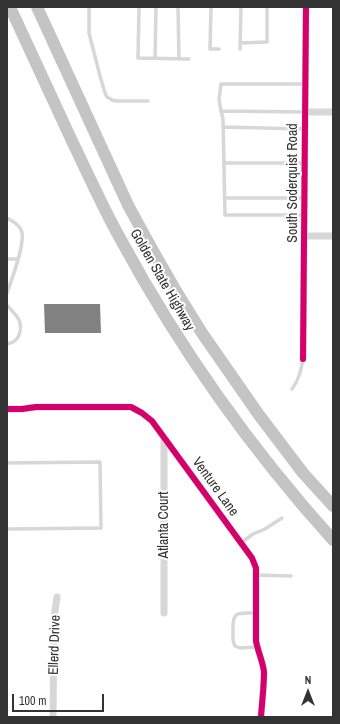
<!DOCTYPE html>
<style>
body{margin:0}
#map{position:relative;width:340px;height:724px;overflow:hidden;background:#fff;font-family:"Archivo Narrow",sans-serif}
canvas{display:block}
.frame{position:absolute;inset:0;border:8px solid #333;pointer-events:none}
.north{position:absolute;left:288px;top:672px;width:40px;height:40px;-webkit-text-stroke:3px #fff;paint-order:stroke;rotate:0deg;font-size:11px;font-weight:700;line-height:16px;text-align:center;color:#333}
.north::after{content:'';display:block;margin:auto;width:14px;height:18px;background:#333;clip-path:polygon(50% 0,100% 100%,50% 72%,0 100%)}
.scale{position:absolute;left:12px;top:694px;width:92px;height:18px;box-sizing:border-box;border:2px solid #333;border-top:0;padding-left:5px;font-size:12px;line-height:14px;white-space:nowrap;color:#333;-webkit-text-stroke:3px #fff;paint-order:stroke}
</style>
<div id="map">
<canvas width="340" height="724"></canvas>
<div class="frame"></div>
<div class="north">N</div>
<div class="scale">100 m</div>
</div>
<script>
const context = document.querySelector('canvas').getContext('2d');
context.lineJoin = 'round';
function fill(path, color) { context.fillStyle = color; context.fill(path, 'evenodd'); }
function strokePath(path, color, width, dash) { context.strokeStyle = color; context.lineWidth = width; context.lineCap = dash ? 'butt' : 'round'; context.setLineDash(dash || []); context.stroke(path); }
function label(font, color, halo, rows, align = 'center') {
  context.font = font + ' "Archivo Narrow",sans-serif'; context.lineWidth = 4; context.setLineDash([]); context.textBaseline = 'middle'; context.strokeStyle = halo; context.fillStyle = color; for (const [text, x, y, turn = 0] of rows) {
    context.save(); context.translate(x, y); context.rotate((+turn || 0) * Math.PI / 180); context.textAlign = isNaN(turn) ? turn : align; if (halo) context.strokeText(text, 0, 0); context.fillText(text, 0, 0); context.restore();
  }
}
const building = new Path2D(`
 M44,304H100L101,333H45Z`);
const service = new Path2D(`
 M89,7V33L100,76L105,93L107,97L112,100L117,101H148
 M139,7L138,58L189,59
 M178,7L179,59
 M211,7L210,49H219
 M240,43L267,42V7
 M240,49L241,7
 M155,58L156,7
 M221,111L223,119L225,215H304
 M305,112L221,111L219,99L221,84H306
 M223,127L305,129
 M224,163H305
 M225,198H304
 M7,218C12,221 19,224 21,230C27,240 11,281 7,293
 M7,259H18
 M7,305C16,316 24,320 19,335C17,341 13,343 7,344
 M292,389C299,380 301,370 303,359
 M7,463L100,462L101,528L7,529
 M241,543L253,534L265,529L282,518
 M256,575L291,576
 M256,613C239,613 232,610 233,630C233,636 232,641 235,646L240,648L257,647`);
const minor = new Path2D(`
 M305,112H333
 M304,236H333
 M303,359L306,7
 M7,409H22L36,407H131L142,413L152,421L252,558L256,568V641C258,652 263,662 264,672C264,687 262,702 261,717
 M164,438V613
 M53,717L54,618L57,597`);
const motorway = new Path2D(`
 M10,7C31,52 51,96 72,141C88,174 103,208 121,240C180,349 250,448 333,540
 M37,7L128,205L152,249L176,291L202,333L259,415L303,473L333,506`);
const cycleway = new Path2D(`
 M303,359L306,7
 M7,409H22L36,407H131L142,413L152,421L252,558L256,568V641C258,652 263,662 264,672C264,687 262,702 261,717`);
const streetNames = [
 ["South Soderquist Road",293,183,-90],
 ["Golden State Highway",162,280,60],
 ["Venture Lane",215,487,54],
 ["Atlanta Court",164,525,-90],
 ["Ellerd Drive",55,645,-88]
];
fill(building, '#818181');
strokePath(service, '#d7d7d7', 3.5);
strokePath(minor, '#d7d7d7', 7);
strokePath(motorway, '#c4c4c4', 12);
strokePath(cycleway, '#d6006c', 6);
label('14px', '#333', '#fff', streetNames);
</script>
